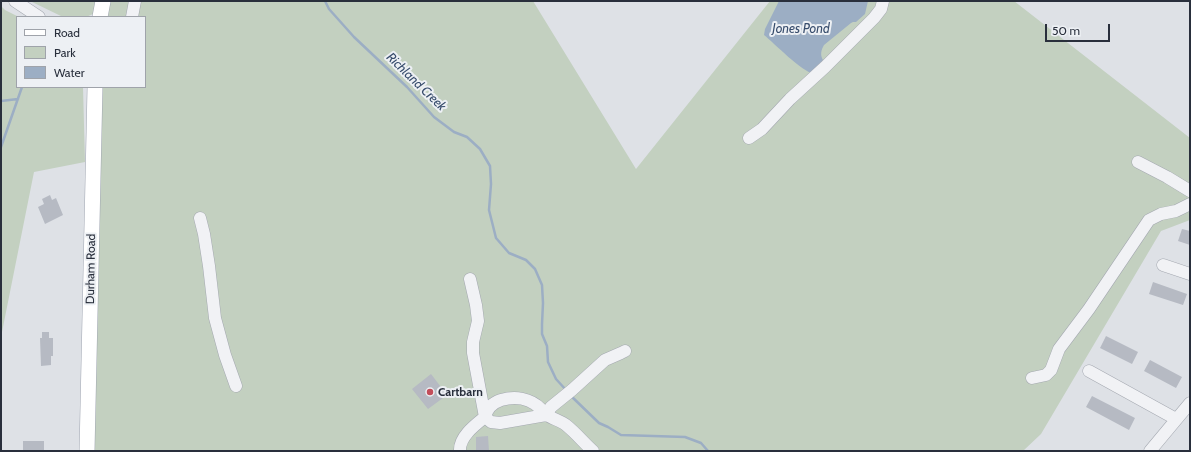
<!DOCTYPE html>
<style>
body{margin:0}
#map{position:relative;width:1191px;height:452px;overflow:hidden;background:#dee1e6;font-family:Cabin,sans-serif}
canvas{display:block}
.frame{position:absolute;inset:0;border:2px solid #292f3c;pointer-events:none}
.legend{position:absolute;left:16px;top:16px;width:130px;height:72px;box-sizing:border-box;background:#edf0f4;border:1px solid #9fa3aa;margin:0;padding:5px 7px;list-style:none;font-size:12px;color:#292f3c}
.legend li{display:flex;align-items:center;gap:8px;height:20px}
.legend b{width:20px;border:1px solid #9fa3aa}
.scale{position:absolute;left:1045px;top:24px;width:65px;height:18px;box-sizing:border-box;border:2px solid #292f3c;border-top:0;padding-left:5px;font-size:12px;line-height:14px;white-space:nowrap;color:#292f3c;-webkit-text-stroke:3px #edf0f4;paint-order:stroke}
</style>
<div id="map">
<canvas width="1191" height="452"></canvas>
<div class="frame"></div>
<ul class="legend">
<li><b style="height:5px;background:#fff"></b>Road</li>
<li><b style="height:11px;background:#c3d0c0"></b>Park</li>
<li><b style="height:11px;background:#9caec4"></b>Water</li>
</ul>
<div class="scale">50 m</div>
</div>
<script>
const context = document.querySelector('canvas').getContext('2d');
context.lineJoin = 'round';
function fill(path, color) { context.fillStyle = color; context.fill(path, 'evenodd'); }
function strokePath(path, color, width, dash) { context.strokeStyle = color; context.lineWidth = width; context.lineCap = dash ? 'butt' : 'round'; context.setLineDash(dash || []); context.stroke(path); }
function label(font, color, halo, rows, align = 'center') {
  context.font = font + ' Cabin,sans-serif'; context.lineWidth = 4; context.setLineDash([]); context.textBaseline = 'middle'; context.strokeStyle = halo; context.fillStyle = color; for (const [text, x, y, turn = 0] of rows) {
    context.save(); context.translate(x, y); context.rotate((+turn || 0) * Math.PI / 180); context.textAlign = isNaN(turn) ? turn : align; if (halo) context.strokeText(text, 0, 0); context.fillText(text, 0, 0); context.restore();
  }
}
const green = new Path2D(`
 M30,1H96L93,14L86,17H63Z
 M110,1H533L636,169L770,1H1014L1190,138V220L1161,231L1041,434L1023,451H93L100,87H145V17H106Z
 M1,6L5,10L19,17H17V87H83L85,162L34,172L1,337Z`);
const water = new Path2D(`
 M779,1H868L865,14L856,22H853L851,23L824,45C821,50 820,55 823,60L822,63L813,73C803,73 773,42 764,35L765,29Z`);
const stream = new Path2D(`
 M325,1L329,9L354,37L407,87L434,117L454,132L467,137L480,149L490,166L491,184L489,210L496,238L509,253L526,260L535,269L542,285L543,303L542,324V334L547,346L548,362L556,379L566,390
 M1,101L18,99
 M1,147L22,87
 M570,395L599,423L608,427L621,435L685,437L701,443L708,451`);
const building = new Path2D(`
 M50,195L52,200L56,198L63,215L45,224L38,207L44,204L42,199Z
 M1182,229L1190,231V245L1178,241Z
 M1153,282L1187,294L1183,305L1149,294Z
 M42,332H49V338H53V356H51V365L41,366L40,338H42Z
 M1106,336L1138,352L1132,364L1100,348Z
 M1150,360L1182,377L1176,388L1144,371Z
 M431,374L447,395L428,409L412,389Z
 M1092,396L1135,418L1129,430L1086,407Z
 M488,436L489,451H476V437Z
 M23,441H44V451H23Z`);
const minor = new Path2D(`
 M15,1L39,17
 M132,17L135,1
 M749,138L762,129L790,99L825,67L874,18L881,9L883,1
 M1138,162L1167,177L1190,191
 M200,218L204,234L209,266L215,318L225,355L236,386
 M1163,265L1190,274
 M1089,371L1176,419
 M1032,378L1046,375L1051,370L1059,349L1089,309L1149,220L1161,214L1176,211L1190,204
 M460,451C459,437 475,425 485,417L473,353V342L478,321L476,305L470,279
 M593,451C584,443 576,433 566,425C561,421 553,419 547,415C544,414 543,411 541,409C530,398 515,396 501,400C492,403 487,408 485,417L491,422L500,423L546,415L551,407L572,390L605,360L621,353L625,351
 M1150,451L1190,403`);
const major = new Path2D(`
 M100,17L103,1
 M87,451L95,87`);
const markers = [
 [430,392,4,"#c24d5a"]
];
const streetNames = [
 ["Durham Road",91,269,-89]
];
const poiNames = [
 ["Cartbarn",438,392]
];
const waterNames = [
 ["Jones Pond",801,29],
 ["Richland Creek",416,82,44]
];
fill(green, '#c3d0c0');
fill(water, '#9caec4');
strokePath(stream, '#9caec4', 2.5);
fill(building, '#b6bac3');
strokePath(minor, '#a4a8b0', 13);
strokePath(major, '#9fa5b1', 16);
strokePath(minor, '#f1f2f5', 12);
strokePath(major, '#fff', 15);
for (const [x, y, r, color] of markers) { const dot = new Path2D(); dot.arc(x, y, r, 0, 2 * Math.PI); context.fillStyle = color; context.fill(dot); strokePath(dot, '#edf0f4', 1.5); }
label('12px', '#292f3c', '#edf0f4', streetNames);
label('bold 12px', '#292f3c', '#edf0f4', poiNames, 'left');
label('italic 13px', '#374c6c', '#edf0f4', waterNames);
</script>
